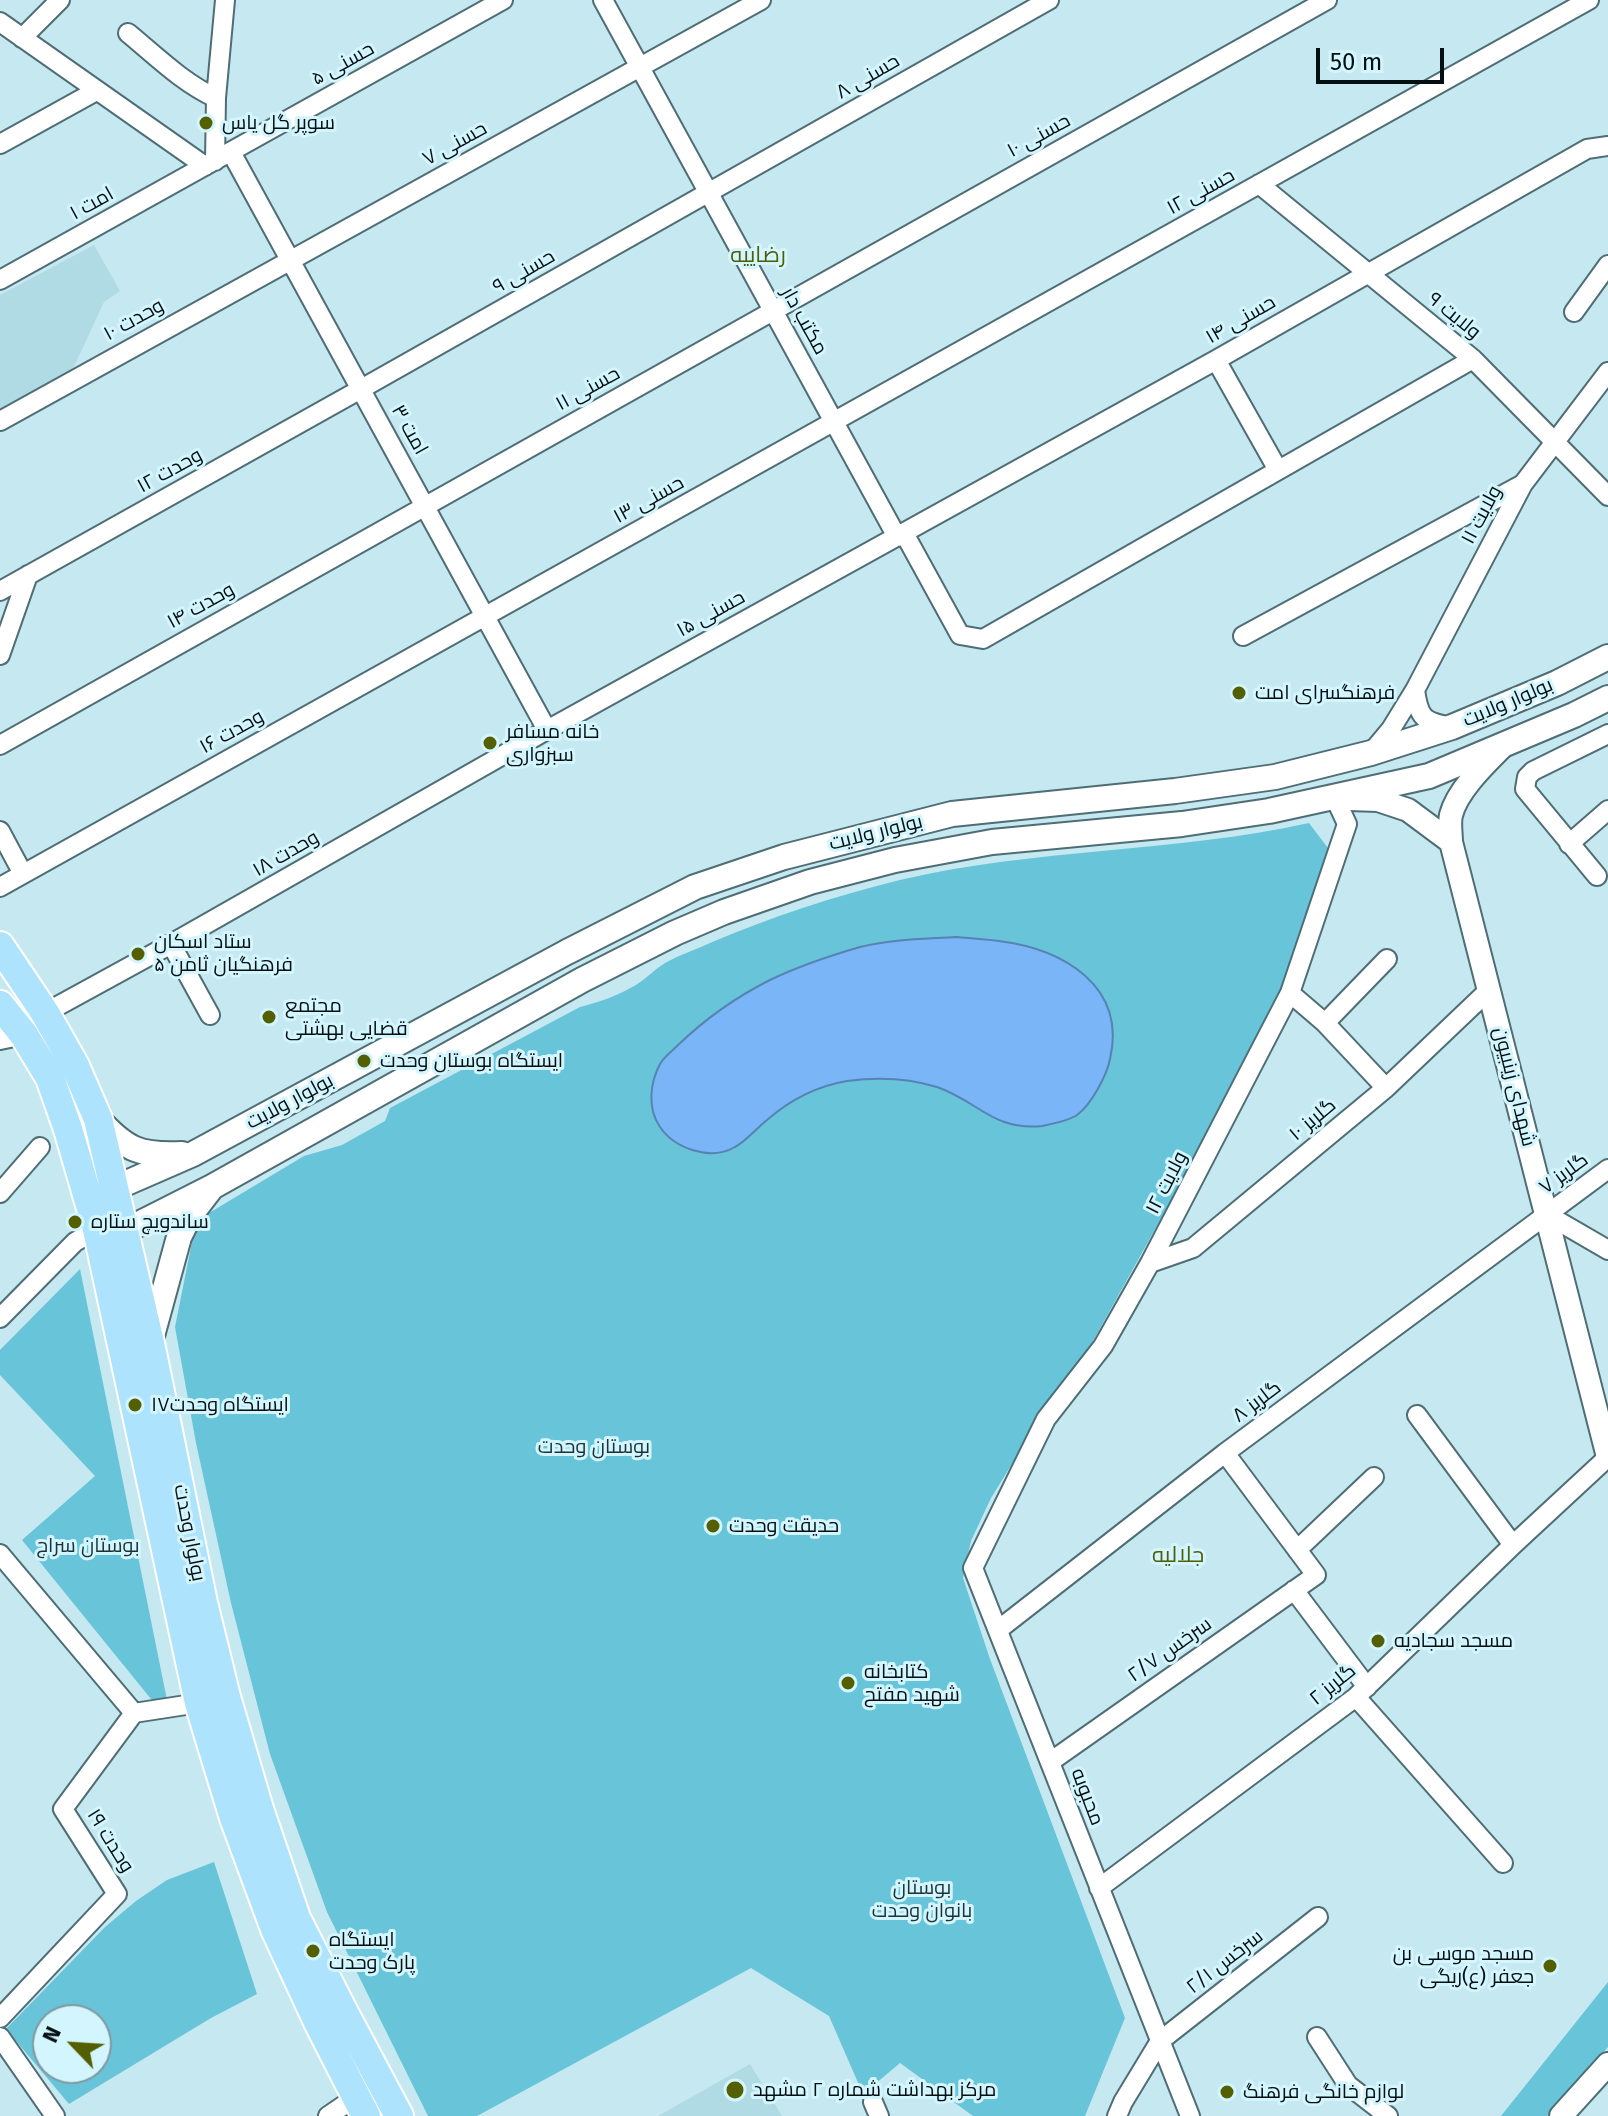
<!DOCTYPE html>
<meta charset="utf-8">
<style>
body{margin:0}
#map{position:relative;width:1608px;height:2116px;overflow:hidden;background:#c6e8f0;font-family:"Fira Sans",sans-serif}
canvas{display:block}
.north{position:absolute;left:32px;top:2004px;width:80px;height:80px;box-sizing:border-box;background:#d3f5fe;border:2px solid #8099a0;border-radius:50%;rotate:295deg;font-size:22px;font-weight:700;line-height:32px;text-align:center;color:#040f12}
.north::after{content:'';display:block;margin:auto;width:28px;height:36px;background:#535f00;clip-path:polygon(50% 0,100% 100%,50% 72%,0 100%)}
.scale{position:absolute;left:1316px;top:48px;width:128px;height:36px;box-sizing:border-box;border:4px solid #040f12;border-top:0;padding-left:10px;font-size:24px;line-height:28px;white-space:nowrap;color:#040f12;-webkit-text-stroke:6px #d3f5fe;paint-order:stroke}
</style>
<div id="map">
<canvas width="1608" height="2116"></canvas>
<div class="north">N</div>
<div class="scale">50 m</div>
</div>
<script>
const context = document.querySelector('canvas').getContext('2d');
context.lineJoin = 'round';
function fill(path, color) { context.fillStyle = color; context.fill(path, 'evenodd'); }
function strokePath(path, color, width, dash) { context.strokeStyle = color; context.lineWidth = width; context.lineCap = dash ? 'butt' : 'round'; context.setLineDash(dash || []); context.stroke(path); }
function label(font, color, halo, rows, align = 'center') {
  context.font = font + ' "Fira Sans",Cairo,sans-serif'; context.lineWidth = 6; context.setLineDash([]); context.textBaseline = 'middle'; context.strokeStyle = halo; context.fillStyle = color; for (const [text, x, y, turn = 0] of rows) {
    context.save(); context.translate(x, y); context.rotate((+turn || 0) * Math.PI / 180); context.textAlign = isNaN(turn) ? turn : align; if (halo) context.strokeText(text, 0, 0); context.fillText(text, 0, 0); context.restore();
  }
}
const built = new Path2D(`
 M94,245L120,291L104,302L72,371L0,409V295Z
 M750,2064L782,2116H658Z`);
const green = new Path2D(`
 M1309,823L1331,852L1267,1028L1089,1348L1044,1412L991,1498L971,1541L963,1578L990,1659L1125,2018L1085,2116H973L900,2063L863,2094L829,2016L751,1968L477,2116H428L327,1912L270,1754L231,1603L196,1443L175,1327L193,1237L209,1213L304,1156L342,1145L385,1121L390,1108L580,1007C600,1002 619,995 636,985C647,978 655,969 665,963C679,955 695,950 710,943C771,917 835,896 900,880C1035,848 1174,853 1309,823Z
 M80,1269L167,1700L151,1699L22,1540L95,1476L0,1375V1350Z
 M214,1862L257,1994L211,2018L69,2104L6,2029L105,1927L136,1901L167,1880ZM48,2020H96V2068H48Z
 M1608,1982V2047L1547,2116H1501Z`);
const water = new Path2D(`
 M956,937C970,938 985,939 999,941C1062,949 1127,985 1110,1059C1107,1075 1091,1105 1077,1115C1068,1121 1052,1124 1042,1126C993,1131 978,1101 937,1087C908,1078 877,1077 847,1081C817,1086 790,1100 767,1120C757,1128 746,1141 735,1147C711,1161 675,1149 660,1127C647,1108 650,1083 660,1064C664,1057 671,1052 677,1046C704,1020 736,997 770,980C799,966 829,956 860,947C891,939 925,939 956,937Z`);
const minor = new Path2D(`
 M603,0L897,537
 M0,22L205,166
 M128,33C156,56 183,83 216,98
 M22,38L60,0
 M0,144L96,91
 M231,152L547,730
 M215,161L216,98L225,0
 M1259,184L1473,359L1608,496
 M0,280L503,0
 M1574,312L1608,265
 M1216,360L1278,470
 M0,421L761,0
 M904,533L960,635L983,639L1473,359
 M0,591L361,389L1049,0
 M1243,636L1523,484
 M0,655L28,575
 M1415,690C1419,719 1424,722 1452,727
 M0,745L1327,0
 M1371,753L1391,729L1415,690L1523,484L1608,372
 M0,831L23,874
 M1569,844L1608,810
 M1597,876L1525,789L1527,777L1533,771L1608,734
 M0,887L1589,0
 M171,944L210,1015
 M1290,993L1325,1023L1386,1088
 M45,1013L171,944L547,730L1216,360L1587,149L1608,146
 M1325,1023L1387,959
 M0,1040L24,1035
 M0,1193L40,1147
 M1546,1214L1608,1250
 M1150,1263L1193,1248L1386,1088L1489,990
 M0,1318L75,1242L97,1229
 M1417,1415L1513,1545
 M1297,1550L1374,1477
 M0,1554L134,1713L199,1703
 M1294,1590L1367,1687
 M998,1630L1225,1453L1608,1169
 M1356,1697L1503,1863
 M1050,1762L1316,1575L1225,1453
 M1099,1888L1356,1697L1513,1545L1608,1457
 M0,2018L117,1894L63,1809L134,1713
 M0,2037L55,2116
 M1317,2037L1348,2085L1388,2116
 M873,2102L879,2116
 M328,2116L356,2097
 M1117,2116L1123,2102L1160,2041L1318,1917
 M1190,2116L973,1568L1046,1419L1103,1346L1150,1263L1290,993L1347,824L1335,798`);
const tertiary = new Path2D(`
 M1501,748C1484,765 1457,791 1451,815C1449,823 1451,834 1451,842L1608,1457
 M1349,799L1378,800L1408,810L1451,842
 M1561,2116L1608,2064`);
const secondary = new Path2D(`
 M98,1119C126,1150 140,1156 182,1154
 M212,1187L125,1231L97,1229L115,1188L193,1154L567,952L695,887L784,857L952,814L1175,791L1275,777L1371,753L1452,727L1557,683L1608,657
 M150,1343L179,1237L189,1217L212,1187L582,980L675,933L724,912L810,882L895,860L992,842L1182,824L1269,811L1429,776L1574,715L1608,698`);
const primary = new Path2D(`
 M0,946L45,1013L75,1066L98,1119L150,1343L203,1603L226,1697L259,1809L296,1918L342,2009L399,2116
 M0,1005L24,1035L50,1078L68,1129L97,1229L199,1703L234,1818L275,1929L319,2024L366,2116`);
const markers = [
 [206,123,8,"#535f00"],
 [1239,693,8,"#535f00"],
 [490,743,8,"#535f00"],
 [138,954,8,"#535f00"],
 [269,1017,8,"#535f00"],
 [364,1061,8,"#535f00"],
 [75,1222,8,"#535f00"],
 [135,1405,8,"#535f00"],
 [713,1526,8,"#535f00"],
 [1378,1641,8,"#535f00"],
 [848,1683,8,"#535f00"],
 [313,1951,8,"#535f00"],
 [1550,1966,8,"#535f00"],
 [735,2090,10,"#535f00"],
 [1227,2092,8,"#535f00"]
];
const streetNames = [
 ["حسنی ۵",343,64,-29],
 ["حسنی ۸",868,77,-30],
 ["حسنی ۱۰",1039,136,-29],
 ["حسنی ۷",455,144,-29],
 ["حسنی ۱۲",1201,192,-29],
 ["امت ۱",92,204,-29],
 ["حسنی ۹",524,272,-30],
 ["ولایت ۹",1454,316,39],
 ["وحدت ۱۰",134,320,-29],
 ["حسنی ۱۴",1241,320,-30],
 ["مکتب دار",804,321,61],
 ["حسنی ۱۱",588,389,-29],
 ["امت ۳",409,430,61],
 ["وحدت ۱۲",170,471,-29],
 ["حسنی ۱۳",649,500,-29],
 ["ولایت ۱۱",1482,515,-62],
 ["وحدت ۱۴",201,606,-29],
 ["حسنی ۱۵",711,614,-29],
 ["بولوار ولایت",1508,703,-23],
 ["وحدت ۱۶",232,732,-29],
 ["بولوار ولایت",876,833,-14],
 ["وحدت ۱۸",286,854,-30],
 ["شهدای زینبیون",1514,1087,76],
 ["بولوار ولایت",290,1102,-28],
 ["گلریز ۱۰",1313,1120,-40],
 ["گلریز ۷",1564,1174,-36],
 ["ولایت ۱۲",1167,1183,-63],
 ["گلریز ۸",1257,1402,-37],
 ["بولوار وحدت",189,1533,79],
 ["سرخس ۲/۷",1170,1650,-35],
 ["گلریز ۲",1333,1685,-39],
 ["محبوبه",1087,1797,69],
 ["وحدت ۱۹",110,1841,58],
 ["سرخس ۲/۱",1225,1962,-38]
];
const poiNames = [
 ["سوپر گل یاس",222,123],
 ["فرهنگسرای امت",1255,693],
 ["خانه مسافر",506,732],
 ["سبزواری",506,755],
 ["ستاد اسکان",154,942],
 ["فرهنگیان ثامن ۵",154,965],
 ["مجتمع",285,1006],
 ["قضایی بهشتی",285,1029],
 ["ایستگاه بوستان وحدت",380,1061],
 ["ساندویچ ستاره",91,1222],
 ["ایستگاه وحدت۱۷",151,1405],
 ["حدیقت وحدت",729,1526],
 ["مسجد سجادیه",1394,1641],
 ["کتابخانه",864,1672],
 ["شهید مفتح",864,1695],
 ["ایستگاه",329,1940],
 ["پارک وحدت",329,1963],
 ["مسجد موسی بن",1534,1954,"right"],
 ["جعفر (ع)ریگی",1534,1977,"right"],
 ["مرکز بهداشت شماره ۲ مشهد",753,2090],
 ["لوازم خانگی فرهنگ",1243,2092]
];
const parkNames = [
 ["بوستان وحدت",594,1447],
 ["بوستان سراج",88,1546],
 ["بوستان",922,1888],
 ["بانوان وحدت",922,1911]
];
const neighbourhoodNames = [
 ["رضاییه",758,256],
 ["جلالیه",1178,1556]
];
fill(built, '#b0dbe5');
fill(green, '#67c4d9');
fill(water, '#7ab5f8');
strokePath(water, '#5783b3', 2);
strokePath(minor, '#4e6d75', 22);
strokePath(tertiary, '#4e6d75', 26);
strokePath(secondary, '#4e6d75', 28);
strokePath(primary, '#fff', 32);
strokePath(minor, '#fff', 18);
strokePath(tertiary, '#fff', 22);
strokePath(secondary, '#fff', 24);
strokePath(primary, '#aee3fe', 28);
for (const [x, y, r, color] of markers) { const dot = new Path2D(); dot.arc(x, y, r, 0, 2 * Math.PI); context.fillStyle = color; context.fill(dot); strokePath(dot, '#d3f5fe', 3); }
label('20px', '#040f12', '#d3f5fe', streetNames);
label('20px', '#040f12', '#d3f5fe', poiNames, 'left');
label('20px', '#1c3237', '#d3f5fe', parkNames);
label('22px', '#505c0a', '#d3f5fe', neighbourhoodNames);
</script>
